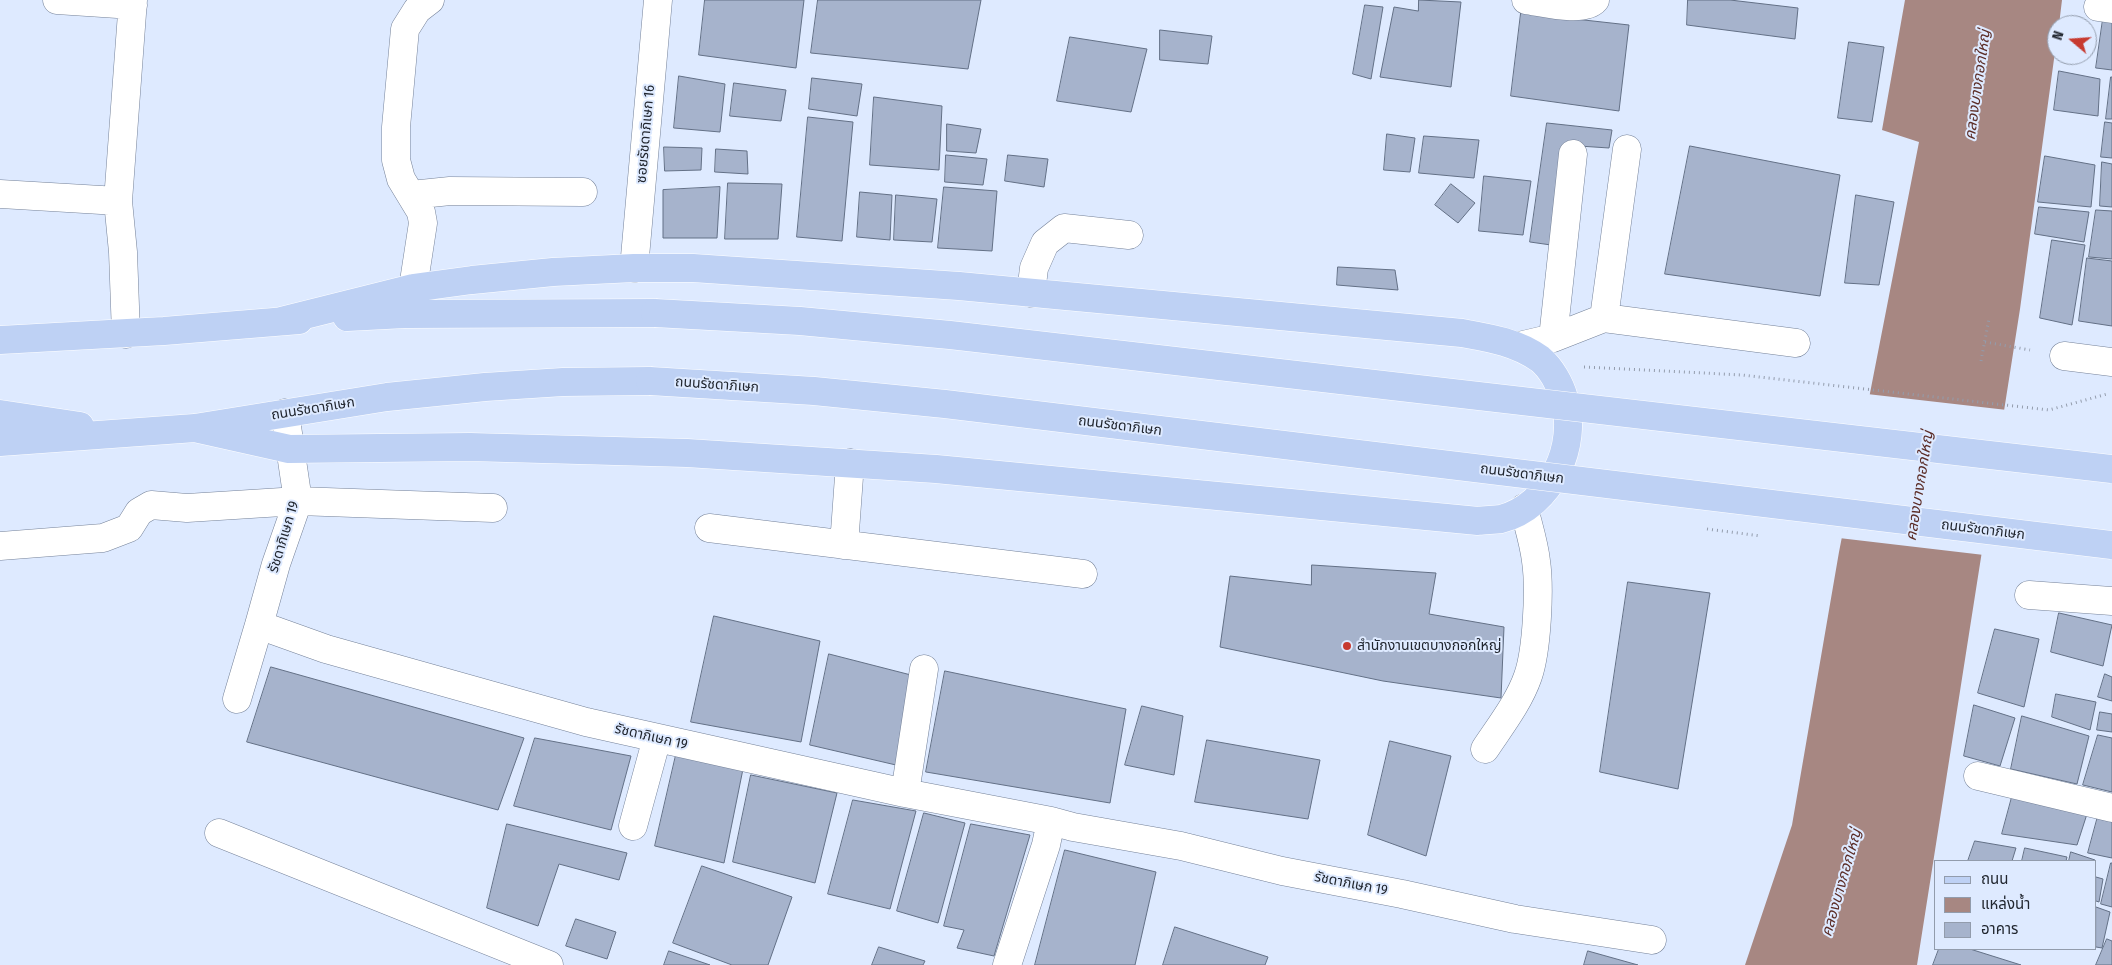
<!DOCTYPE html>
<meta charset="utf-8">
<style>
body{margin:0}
#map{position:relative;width:2112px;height:965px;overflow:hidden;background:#deeaff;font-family:"Fira Sans Condensed","Noto Sans Thai",sans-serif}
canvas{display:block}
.legend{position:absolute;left:1934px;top:860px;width:162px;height:90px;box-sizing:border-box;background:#deeaff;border:1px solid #929cac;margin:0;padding:6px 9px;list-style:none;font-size:15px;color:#21262f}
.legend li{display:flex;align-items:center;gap:10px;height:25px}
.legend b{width:25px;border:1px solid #929cac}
.north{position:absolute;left:2047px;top:15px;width:50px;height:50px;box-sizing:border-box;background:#deeaff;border:1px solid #929cac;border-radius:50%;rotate:288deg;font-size:14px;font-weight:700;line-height:20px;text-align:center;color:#21262f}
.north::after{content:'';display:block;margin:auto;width:18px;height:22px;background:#c73a30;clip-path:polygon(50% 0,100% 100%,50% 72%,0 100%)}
</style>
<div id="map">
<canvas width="2112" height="965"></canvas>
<ul class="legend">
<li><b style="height:6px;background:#bed1f4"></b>ถนน</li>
<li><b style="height:14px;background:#a78782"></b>แหล่งน้ำ</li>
<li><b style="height:14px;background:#a6b3cc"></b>อาคาร</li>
</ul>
<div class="north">N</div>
</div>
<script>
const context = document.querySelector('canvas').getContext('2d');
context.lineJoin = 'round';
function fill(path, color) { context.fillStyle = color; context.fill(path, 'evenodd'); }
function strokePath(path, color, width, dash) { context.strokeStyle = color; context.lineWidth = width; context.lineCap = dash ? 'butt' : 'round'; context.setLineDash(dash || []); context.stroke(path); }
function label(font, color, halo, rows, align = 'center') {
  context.font = font + ' "Fira Sans Condensed","Noto Sans Thai",sans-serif'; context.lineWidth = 4; context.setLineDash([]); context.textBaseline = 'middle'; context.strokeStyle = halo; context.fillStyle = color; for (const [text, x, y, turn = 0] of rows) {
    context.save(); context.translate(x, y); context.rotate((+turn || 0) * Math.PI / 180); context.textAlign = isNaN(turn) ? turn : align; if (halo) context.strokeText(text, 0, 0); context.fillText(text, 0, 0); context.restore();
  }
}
const water = new Path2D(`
 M1905,0H2062L2059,25H2057V37L2020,309L1917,965H1745L1792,825L1839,552L1919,142L1882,130Z`);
const pier = new Path2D(`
 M1867,394L2007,410L1984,555L1839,538Z`);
const building = new Path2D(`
 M705,0H804L796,68L699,55Z
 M818,0H981L968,69L811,53Z
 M1419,0L1461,2L1451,87L1380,77L1394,7L1418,11Z
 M1688,0H1730L1798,8L1795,39L1687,25Z
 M1365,5L1383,7L1371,79L1353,74Z
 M1521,13L1629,25L1619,111L1511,96Z
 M2103,19L2112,21V70L2096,68Z
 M1160,30L1212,36L1208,64L1160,60Z
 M1070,37L1147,49L1131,112L1057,101Z
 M1849,42L1884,47L1872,122L1838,118Z
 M2059,71L2100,79L2098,116L2054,110Z
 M679,76L725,84L720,132L674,128Z
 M2111,77H2112V119H2106Z
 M812,78L862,84L857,116L809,109Z
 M734,83L786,90L781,121L730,116Z
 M874,97L942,106L939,170L870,165Z
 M808,117L853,122L842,241L797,237Z
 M2105,122L2112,123V158L2101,157Z
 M1547,123L1612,130L1609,148L1564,145L1551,245L1530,242Z
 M947,124L981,129L976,153L947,151Z
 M1387,134L1415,138L1410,172L1384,170Z
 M1424,136L1479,140L1474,178L1419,173Z
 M1690,146L1840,175L1820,296L1665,274Z
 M664,147L702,148L701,170L665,171Z
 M716,149L747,151L748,174L715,172Z
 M946,155L987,159L983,185L945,182Z
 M1008,155L1048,159L1044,187L1005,181Z
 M2045,156L2095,165L2091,207L2038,202Z
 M2102,162L2112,164V207L2100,206Z
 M1484,176L1531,181L1523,235L1479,231Z
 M728,183L782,184L778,239H725Z
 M1451,184L1475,203L1458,223L1435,205Z
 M720,187L717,238H663V190Z
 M944,187L997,191L992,251L938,248Z
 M860,192L892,195L890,240L857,237Z
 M896,195L937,199L932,242L894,240Z
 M1856,195L1894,202L1879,285L1845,283Z
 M2039,207L2089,212L2084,242L2035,234Z
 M2096,210L2112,211V259L2089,257Z
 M2052,240L2085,245L2072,325L2040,318Z
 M2087,258L2112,261V326L2079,321Z
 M1338,267L1395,270L1398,290L1337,285Z
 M1312,565L1436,573L1429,614L1504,627L1501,698L1383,681L1220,647L1230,576L1311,585Z
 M1628,582L1710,593L1678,789L1600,772Z
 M2059,613L2112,625L2103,666L2051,652Z
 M714,616L820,641L801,742L691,722Z
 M1995,629L2039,639L2024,707L1978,693Z
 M829,654L911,675L896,765L810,745Z
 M271,667L524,738L498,810L247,742Z
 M945,671L1126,709L1110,803L926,772Z
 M2105,674L2112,677V701L2098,697Z
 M2056,694L2096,702L2090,730L2052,717Z
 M1974,705L2015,718L2000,766L1964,756Z
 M1142,706L1183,716L1174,775L1125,765Z
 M2100,712L2112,714V732L2097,730Z
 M2022,716L2089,736L2077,784L2011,769Z
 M2098,735L2112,738V792L2083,785Z
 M535,738L631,756L611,830L514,806Z
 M1207,740L1320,760L1308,819L1195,802Z
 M1390,741L1451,756L1426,856L1368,835Z
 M676,755L743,769L724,863L655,846Z
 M751,775L837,793L815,883L733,862Z
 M2012,797L2087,814L2077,845L2002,834Z
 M853,800L916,811L890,909L828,894Z
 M924,813L965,823L938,923L897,911Z
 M2098,816L2112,818V858L2088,853Z
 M507,824L627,853L619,880L559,864L538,926L487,908Z
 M971,824L1030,835L994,956L957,948L964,930L944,926Z
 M1975,841L2016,848L2012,861H1968Z
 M2025,848L2067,857L2066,861H2022Z
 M1065,850L1156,872L1135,965H1035Z
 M2071,852L2095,860V861H2069Z
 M2111,863H2112V907L2101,904Z
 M702,866L792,897L768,965H732L673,943Z
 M2096,877L2103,879L2099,902L2096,901Z
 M2096,907L2110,912L2102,948L2096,947Z
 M576,919L616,932L607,959L566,946Z
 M1175,927L1268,957L1265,965H1163Z
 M2107,939L2112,941V965H2096Z
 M879,947L925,961L923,965H872Z
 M1939,949H1970L2021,965H1933Z
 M669,951L710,965H664Z
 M1588,951L1638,965H1584Z`);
const path = new Path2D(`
 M1985,342L2030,350
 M1981,361L1989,319
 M1584,367L1742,375L2049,410L2107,394
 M1707,529L1761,536`);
const minor = new Path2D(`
 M57,0L133,5
 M1526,0C1542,2 1584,13 1595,0
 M2098,7L2112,9
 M0,194L118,201
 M411,195L450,191L583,192
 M634,268L658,0
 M413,288L423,223L421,212L401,179L396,160V127L405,29L417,10L430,0
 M1031,293L1034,268L1045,243L1064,228L1129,235
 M1604,318L1627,149
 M126,334L123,252L118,201L133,0
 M1553,338L1573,154
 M1519,346L1553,338L1604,318L1796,343
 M2064,356L2112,362
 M285,413L298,501L276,564L259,625L326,649L586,722L905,793L1051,821L1046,845L1007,965
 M709,528L1083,574
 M844,545L850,463
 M0,546L103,538L129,528L139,512L151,505L187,508L298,501L493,508
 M2029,595L2112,601
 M237,699L259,625
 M1485,749C1501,725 1519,702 1528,676C1537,650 1540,588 1536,561C1534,543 1528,525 1524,508
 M1978,776L2112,808
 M905,793L924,669
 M1051,821L1073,827L1181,846L1282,871L1402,894L1515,919L1652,940
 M633,826L657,738
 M219,833L549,965`);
const major = new Path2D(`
 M347,317L405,314L655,313
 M0,340L164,331L299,320
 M0,414L80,426
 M195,428L289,449L470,447L687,453L936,469L1478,521C1485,520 1493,520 1501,519C1551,506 1579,445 1564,398C1560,384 1551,368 1540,359C1516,342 1490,338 1462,333L959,286L693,268H634L553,272L472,280L413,288L281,321
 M0,442L195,428L387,397L485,387L563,382L650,381`);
const majorBridge = new Path2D(`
 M655,313L800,321L950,335L2112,469
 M650,381L814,391L945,404L2112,545`);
const markers = [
 [1347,646,5,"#c73a30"]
];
const streetNames = [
 ["ซอยรัชดาภิเษก 16",646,134,-85],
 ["ถนนรัชดาภิเษก",717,385,4],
 ["ถนนรัชดาภิเษก",313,409,-9],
 ["ถนนรัชดาภิเษก",1120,426,7],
 ["ถนนรัชดาภิเษก",1522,474,7],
 ["ถนนรัชดาภิเษก",1983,530,7],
 ["รัชดาภิเษก 19",284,537,-73],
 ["รัชดาภิเษก 19",651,737,13],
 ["รัชดาภิเษก 19",1351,884,11]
];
const poiNames = [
 ["สำนักงานเขตบางกอกใหญ่",1357,646]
];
const waterNames = [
 ["คลองบางกอกใหญ่",1978,85,-82],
 ["คลองบางกอกใหญ่",1920,486,-81],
 ["คลองบางกอกใหญ่",1842,883,-74]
];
fill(water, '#a78782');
fill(pier, '#deeaff');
fill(building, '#a6b3cc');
strokePath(building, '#637086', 1);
strokePath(minor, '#758299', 29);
strokePath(major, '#fff', 29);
strokePath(path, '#939cac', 3, [1, 4]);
strokePath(minor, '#fff', 28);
strokePath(major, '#bed1f4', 28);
strokePath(majorBridge, '#fff', 29, []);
strokePath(majorBridge, '#bed1f4', 28);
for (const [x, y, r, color] of markers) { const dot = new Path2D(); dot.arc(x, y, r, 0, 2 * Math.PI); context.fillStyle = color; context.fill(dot); strokePath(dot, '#deeaff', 2); }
label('14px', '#21262f', '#deeaff', streetNames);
label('14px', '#21262f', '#deeaff', poiNames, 'left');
label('italic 15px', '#5b2c26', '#deeaff', waterNames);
</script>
